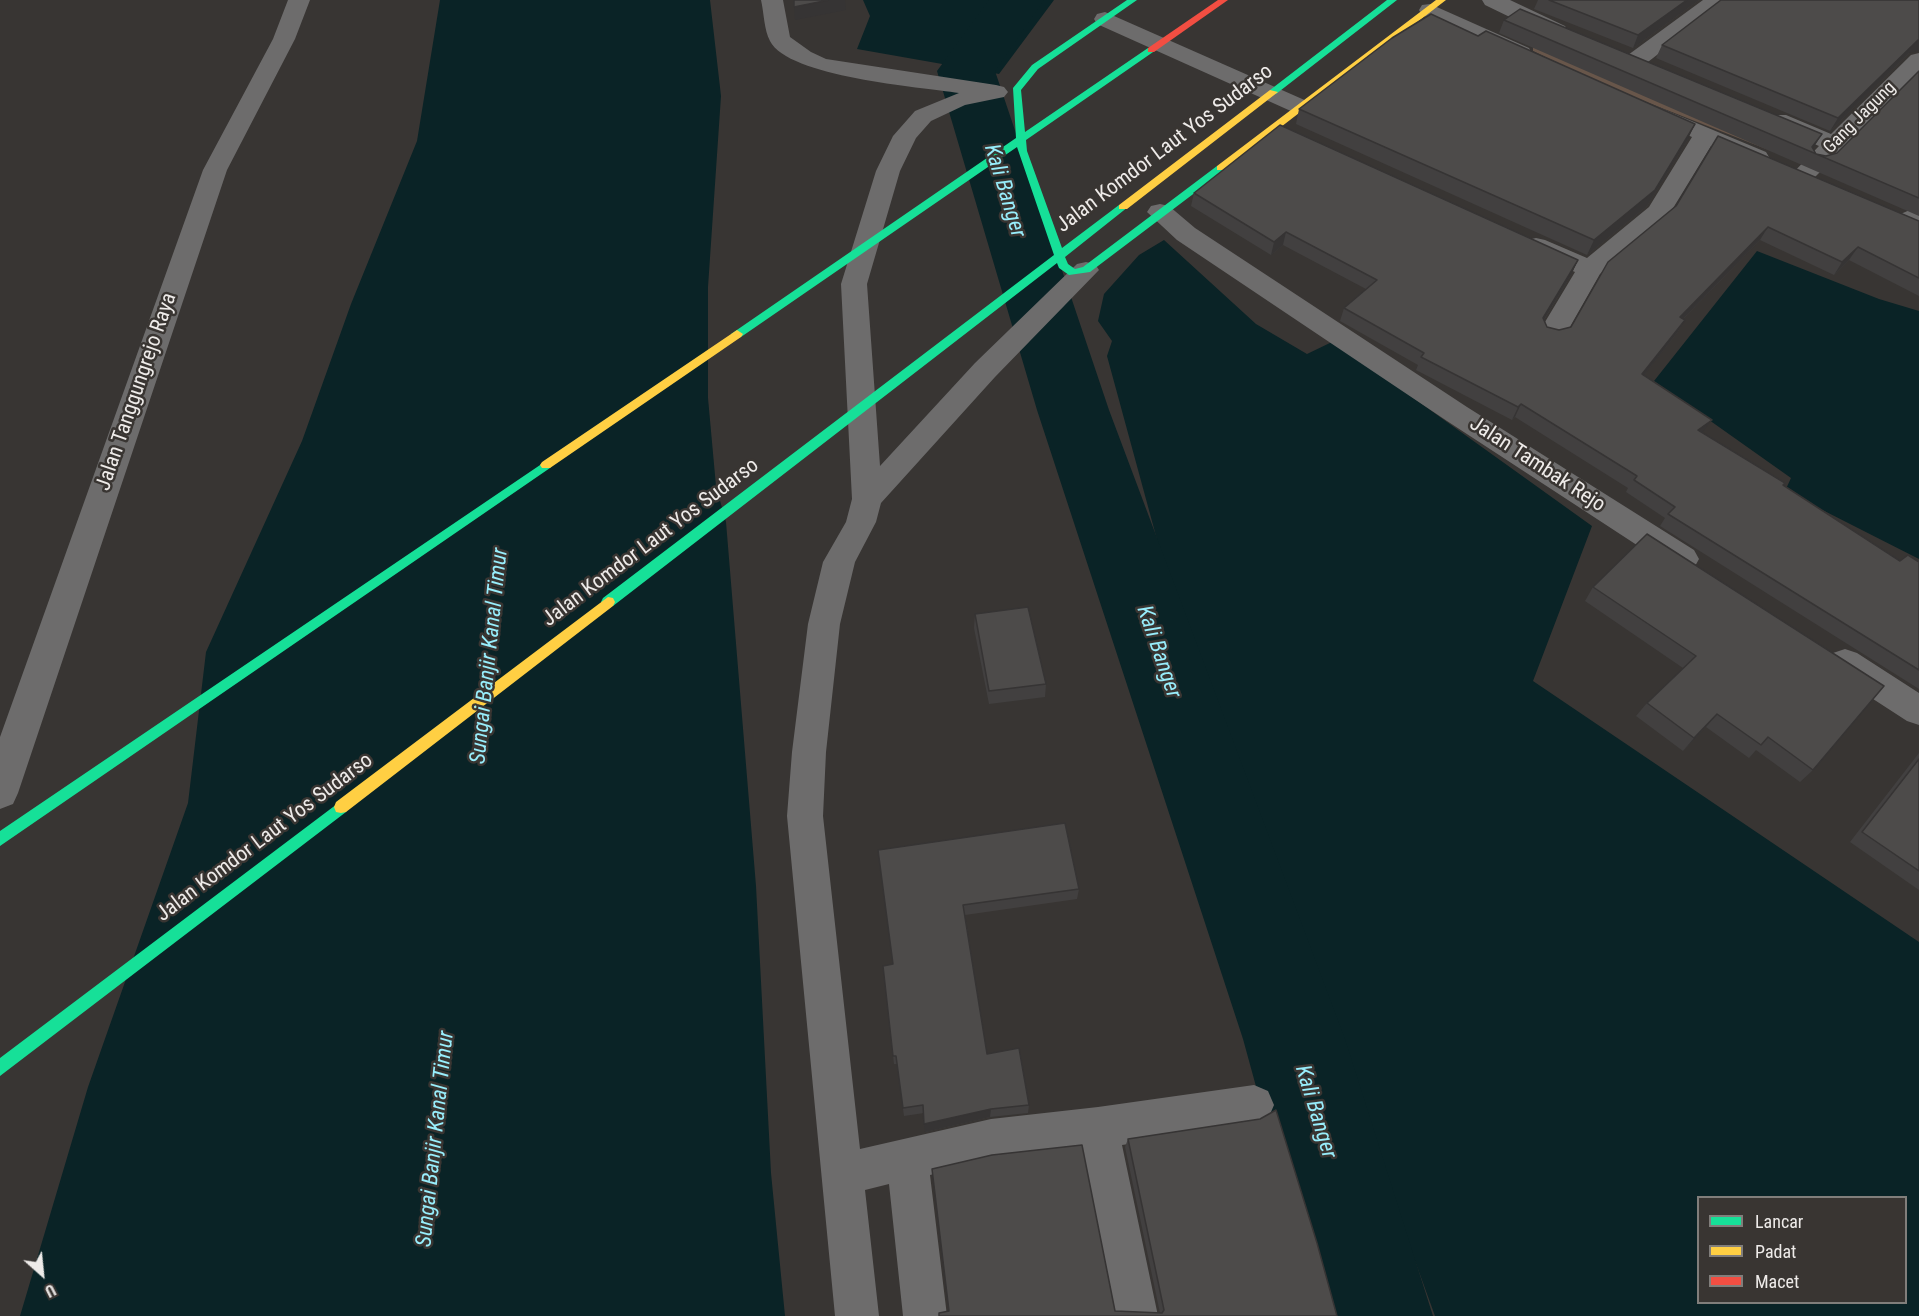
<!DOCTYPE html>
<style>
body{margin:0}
#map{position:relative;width:1919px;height:1316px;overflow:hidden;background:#383533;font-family:"Roboto Condensed",sans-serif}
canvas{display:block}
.legend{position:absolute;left:1697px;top:1196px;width:210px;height:108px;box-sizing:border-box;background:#393532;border:2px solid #817e7b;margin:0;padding:8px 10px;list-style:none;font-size:18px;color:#eeebe9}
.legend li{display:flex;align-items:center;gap:12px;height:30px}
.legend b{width:30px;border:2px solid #817e7b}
.north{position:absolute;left:12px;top:1244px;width:60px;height:60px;-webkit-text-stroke:4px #393532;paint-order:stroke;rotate:153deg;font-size:16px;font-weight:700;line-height:24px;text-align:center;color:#eeebe9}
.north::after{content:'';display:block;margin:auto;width:21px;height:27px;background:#eeebe9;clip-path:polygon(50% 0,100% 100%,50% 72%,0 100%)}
</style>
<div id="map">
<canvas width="1919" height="1316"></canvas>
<ul class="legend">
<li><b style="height:8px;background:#16e098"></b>Lancar</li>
<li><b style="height:8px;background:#ffcf43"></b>Padat</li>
<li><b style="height:8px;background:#f24e42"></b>Macet</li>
</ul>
<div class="north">U</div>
</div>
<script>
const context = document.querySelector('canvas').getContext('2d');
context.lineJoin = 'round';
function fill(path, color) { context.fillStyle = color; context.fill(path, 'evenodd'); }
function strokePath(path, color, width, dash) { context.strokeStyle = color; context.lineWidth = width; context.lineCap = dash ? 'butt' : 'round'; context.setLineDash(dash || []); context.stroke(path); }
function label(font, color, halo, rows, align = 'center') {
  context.font = font + ' "Roboto Condensed",sans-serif'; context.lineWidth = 5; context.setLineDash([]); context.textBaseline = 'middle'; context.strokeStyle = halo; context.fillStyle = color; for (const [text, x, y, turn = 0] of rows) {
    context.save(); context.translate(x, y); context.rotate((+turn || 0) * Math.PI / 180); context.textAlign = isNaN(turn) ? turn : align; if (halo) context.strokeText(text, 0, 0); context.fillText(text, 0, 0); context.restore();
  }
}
const green = new Path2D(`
 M1533,39L1779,154L1603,85L1533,51Z`);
const water = new Path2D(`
 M440,0H710L721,96L708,287V398L716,486L726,522L756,886L771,1173L785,1316H20L88,1087L188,803L206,652L302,441L351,304L417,141Z
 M863,0H1054L999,74L857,49L870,16Z
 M1164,240L1256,324L1307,354L1334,341L1592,526L1533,681L1919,942V1316H1435L1250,805L1177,613L1107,356L1112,341L1098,321L1104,294L1139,255ZM1698,1198H1906V1302H1698Z
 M1757,251L1879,299L1919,311V559L1785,491L1791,478L1654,381Z`);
const river = new Path2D(`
 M989,0H1044L995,71L1109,410L1345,1039L1433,1316H1319L1243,1039L1037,410L937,71Z`);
const street = new Path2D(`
 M288,0H310L295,39L227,170L18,793L13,804L0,809V737L203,170L273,39Z
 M761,0H783L790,37L811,52L826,59L996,85L1004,87L1008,92L1004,97L965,105L931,121L916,138L900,171L867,284L880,466L975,363L1077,264L1086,262L1095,264L1099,270L995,377L881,503L876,522L855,562L840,624L826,752L823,816L860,1149L991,1119L1098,1107L1254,1085L1268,1091L1274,1105L1268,1119L1254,1125L1122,1145L1158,1316H1114L1082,1150L991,1161L930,1175L947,1316H903L889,1184L865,1190L879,1316H835L787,816L792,752L808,624L823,562L846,522L852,499L841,284L876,171L893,136L915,111L959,93C920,87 788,77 770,41C764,30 764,13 761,0Z
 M1482,0H1510L1565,26L1568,31L1565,36H1549L1485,5Z
 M1703,0H1728L1644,65H1628L1625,60L1628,55Z
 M1430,4L1529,48L1532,53L1529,58H1513L1422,15L1419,10L1422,5Z
 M1105,12L1309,102L1313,107L1309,112H1293L1097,24L1094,19L1097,14Z
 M1919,53V73L1810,182L1801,184L1792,182L1789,177L1819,146L1770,125L1766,120L1770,115H1786L1831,134L1911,55Z
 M1653,105L1766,152L1769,157L1766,162L1757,164L1748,162L1711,146L1667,218L1600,274L1563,339L1553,341L1543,339L1539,332L1575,272L1527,252L1523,246L1527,240L1536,238L1545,240L1587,258L1649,207L1692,137L1645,117L1641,112L1645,107Z
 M1160,204L1169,206L1195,228L1467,407L1694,550L1699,559L1694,568L1683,571L1672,568L1447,421L1177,240L1147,212L1151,206Z
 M1919,206V225L1905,230L1896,228L1892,222L1896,216Z
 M1845,649L1857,653L1919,693V725L1907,721L1833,673L1828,663L1833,653Z`);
const fast = new Path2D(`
 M1127,0H1137L1038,69L1021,90L1025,132L1148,48L1156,50L1026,140L1027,151L1062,248L1119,205H1127L1128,207L1065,257L1068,264L1075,269L1083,267L1217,166H1225V170L1090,272L1069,275L1059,268L1057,263L613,606H603L601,602L603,598L1054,255L1017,147L741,337L737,338L731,334L1016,138L1013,88L1032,65Z
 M1387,0H1397L1276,94H1270V90Z
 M546,461L550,462L552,465L550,468L0,846V831Z
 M341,801L346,802L348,807L346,812L0,1076V1058Z`);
const slow = new Path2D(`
 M1436,0H1446L1225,170H1217V166Z
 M1270,90L1278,92L1127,209H1119V205Z
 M737,330L743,334L741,337L550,468H542L540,465L542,462Z
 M608,597L613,598L615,602L613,606L346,812L341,813L336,812L334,807L336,802Z`);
const jam = new Path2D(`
 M1218,0H1228L1154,52H1148V48Z`);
const wall = new Path2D(`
 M1538,0H1699L1633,48L1534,9Z
 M1504,20L1813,149L1816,154L1826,156L1837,153L1919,71V216L1499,33Z
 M1662,45L1909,53L1830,131L1656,58Z
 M1299,109L1688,139L1647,206L1587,255L1296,124Z
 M1194,193L1578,260L1572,273L1544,320L1547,327L1559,330L1571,327L1676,206L1919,221V296L1849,260L1834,275L1760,240L1683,319L1685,320L1677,333L1644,375L1703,433L1900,561L1919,562V689L1660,526L1665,518L1626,492L1628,488L1515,417L1512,420L1416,370L1418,365L1340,321L1344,308L1366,289L1283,245L1271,255L1191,206Z
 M1647,534L1813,770L1800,782L1756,750L1749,758L1706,727L1683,751L1636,716L1647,703L1683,668L1585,601L1593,587Z
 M975,614L1046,684L1045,697L989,704L974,628Z
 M1919,753V890L1850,842Z
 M878,850L1079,889L1077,899L965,915L987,1054L1029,1105L1028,1113L990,1117L925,1132L924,1113L904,1116L897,1064H894L883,966L893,964Z
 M1128,1139L1337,1316H939L1115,1311L1160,1313L1125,1147Z`);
const shadedWall = new Path2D(`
 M829,0H845L846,10L795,20L794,7Z
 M1687,0H1699L1633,48L1638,35Z
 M1918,40H1919V51L1909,53L1830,131L1838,118Z
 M1695,124L1688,139L1647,206L1587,255L1594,240Z
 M1822,134L1814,147L1810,152L1812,147Z
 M1768,227L1760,240L1672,330L1680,317Z
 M1286,232L1283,245L1271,255L1274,242Z
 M1858,247L1849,260L1834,275L1842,262Z
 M1578,260L1572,273L1537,331L1543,318Z
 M1685,320L1677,333L1635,387L1642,374Z
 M1521,404L1515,417L1512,420L1518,407Z
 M1712,420L1703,432L1690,443L1698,430Z
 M1717,714L1706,727L1683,751L1694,738Z
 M991,1109L990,1117L925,1132L924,1124Z`);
const building = new Path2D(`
 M794,0H829L794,7Z
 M1549,0H1687L1638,35Z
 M1721,0H1919V40H1918L1838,118L1662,45Z
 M1520,9L1822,134L1812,147L1816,154L1826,156L1837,153L1919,71V198L1504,20Z
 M1431,14L1478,36L1486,31L1695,124L1655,190L1594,240L1299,109L1392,38Z
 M1280,125L1578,260L1543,318L1547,327L1559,330L1571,327L1608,262L1676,206L1718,136L1919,221V278L1858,247L1842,262L1768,227L1680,317L1685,320L1642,374L1712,420L1698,430L1785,483L1783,485L1900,561L1908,555L1919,562V670L1668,514L1675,507L1634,480L1637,476L1521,404L1518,407L1421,357L1424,353L1344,308L1377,280L1286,232L1274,242L1194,193Z
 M1647,534L1884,686L1813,770L1768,737L1761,745L1717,714L1694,738L1647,703L1696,656L1593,587Z
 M1028,607L1046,684L989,691L975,614Z
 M1919,759V871L1862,832Z
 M1065,823L1079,889L963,905L987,1054L1019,1048L1029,1105L991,1109L924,1124L923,1105L903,1108L896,1056H893L883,966L893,964L878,850Z
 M1276,1110L1317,1243L1337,1316H939V1313L949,1311L932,1169L992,1155L1082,1145L1115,1311L1162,1313L1164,1310L1128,1139L1260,1119Z`);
const farStreetnames = [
 ["Gang Jagung",1860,118,-45]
];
const streetNames = [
 ["Jalan Komdor Laut Yos Sudarso",1165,149,-37],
 ["Jalan Tanggungrejo Raya",137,392,-71],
 ["Jalan Tambak Rejo",1537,465,33],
 ["Jalan Komdor Laut Yos Sudarso",651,543,-37],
 ["Jalan Komdor Laut Yos Sudarso",265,838,-37]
];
const waterNames = [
 ["Kali Banger",1004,191,73],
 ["Kali Banger",1158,652,71],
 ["Sungai Banjir Kanal Timur",490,656,-84],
 ["Kali Banger",1315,1112,73],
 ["Sungai Banjir Kanal Timur",436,1139,-84]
];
fill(green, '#68564a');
fill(water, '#0a2326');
fill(river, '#0a2326');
fill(street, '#6d6c6c');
fill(fast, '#16e098');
fill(slow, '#ffcf43');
fill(jam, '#f24e42');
fill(wall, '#424040');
fill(shadedWall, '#363434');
fill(building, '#4d4b4a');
strokePath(building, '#363434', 1.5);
label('18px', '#eeebe9', '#393532', farStreetnames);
label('21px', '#eeebe9', '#393532', streetNames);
label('italic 22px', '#98eefc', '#393532', waterNames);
</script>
